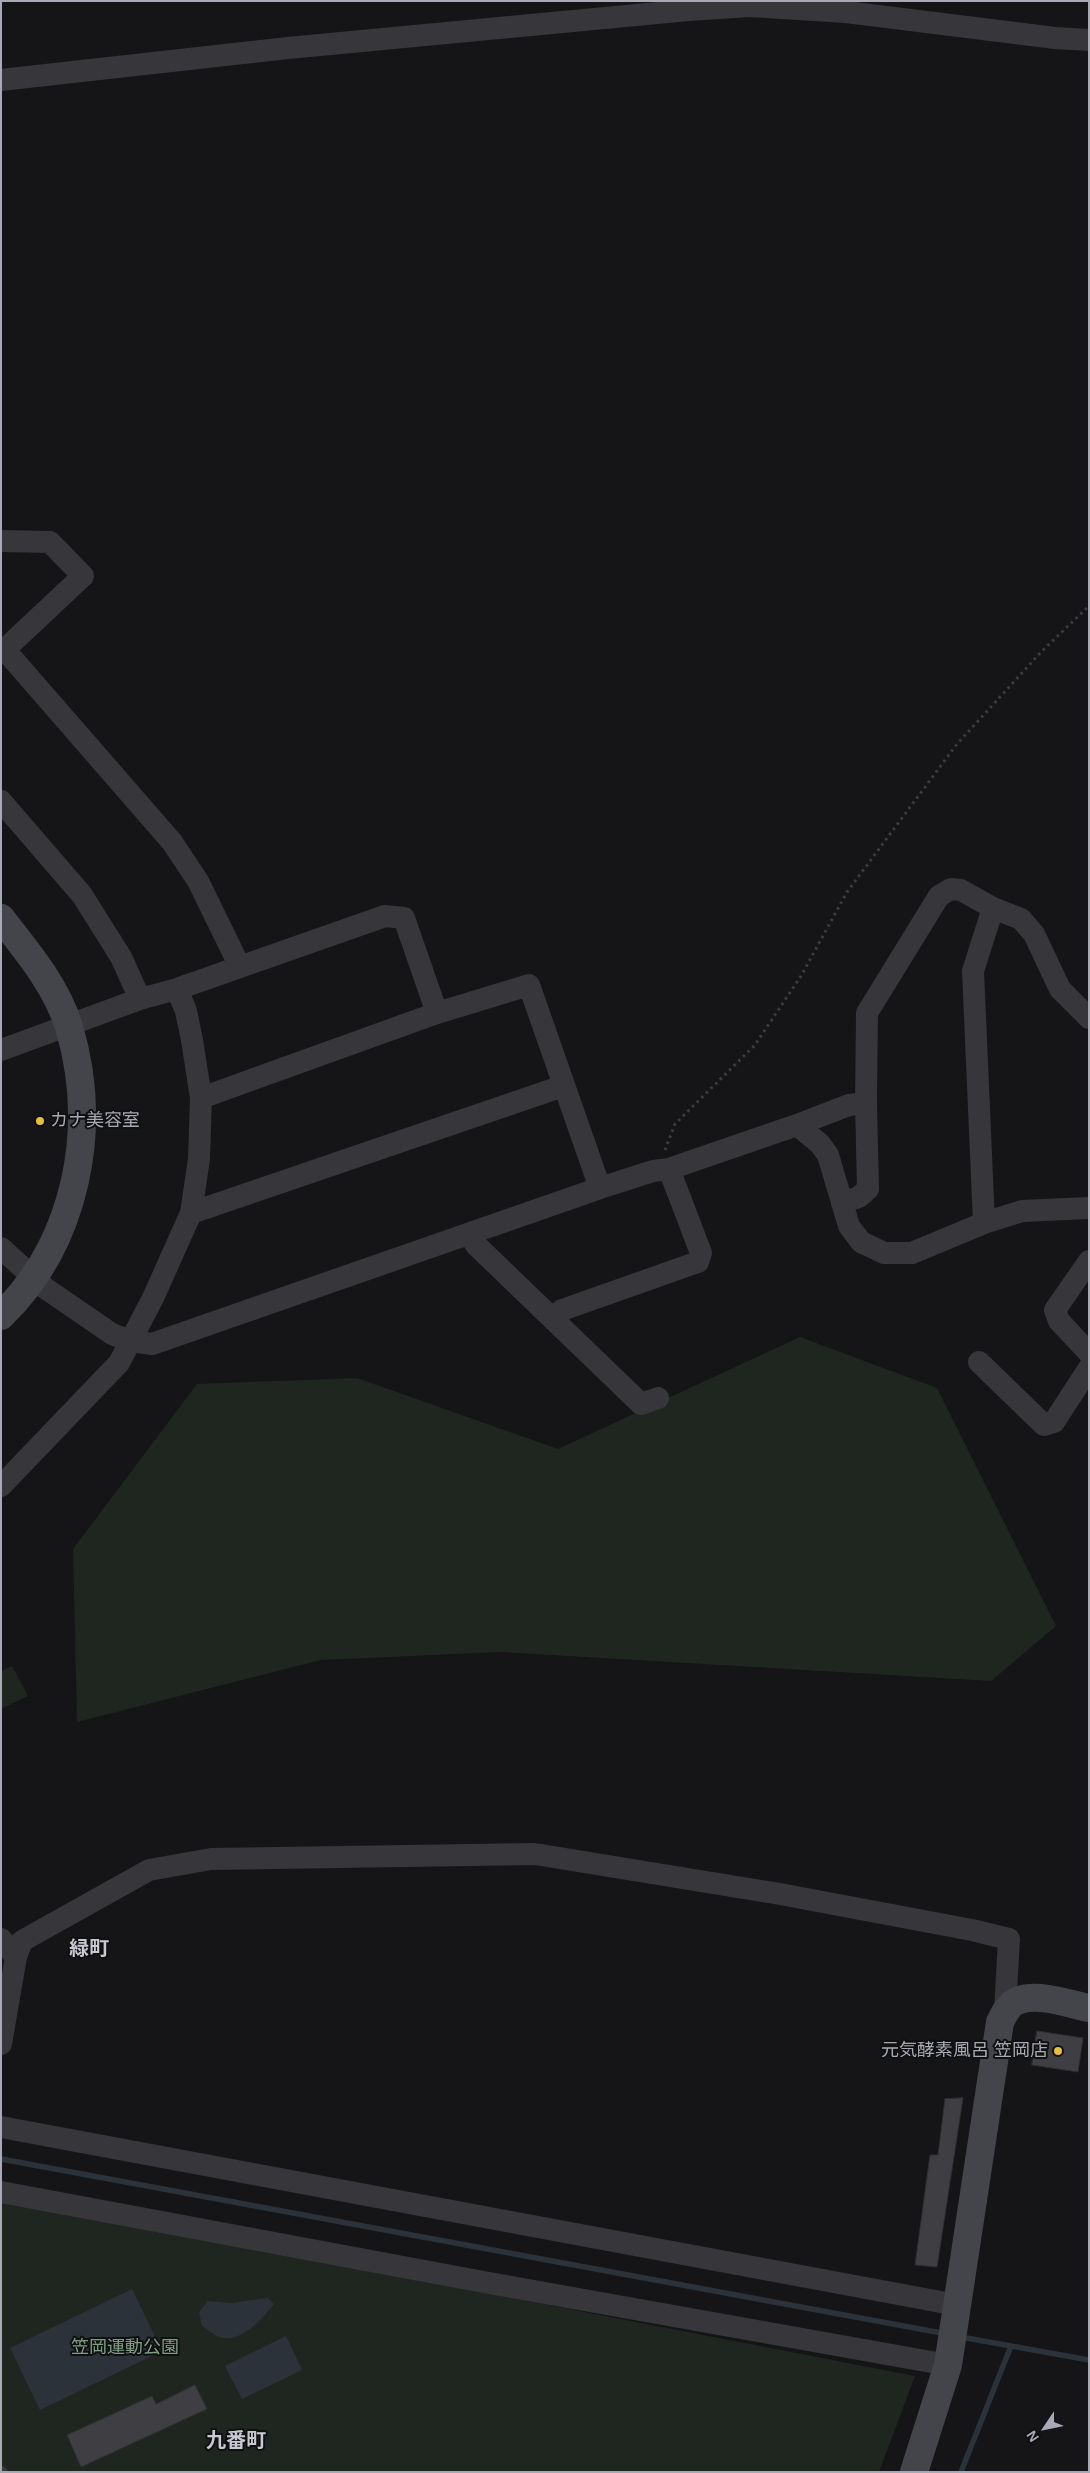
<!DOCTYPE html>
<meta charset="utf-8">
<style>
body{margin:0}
#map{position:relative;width:1090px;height:2473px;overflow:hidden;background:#151416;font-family:Arial,sans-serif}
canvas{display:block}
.frame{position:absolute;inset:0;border:2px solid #a7aab5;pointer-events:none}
.north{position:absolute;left:1020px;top:2403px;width:50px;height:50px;-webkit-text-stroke:4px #101011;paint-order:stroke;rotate:236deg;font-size:14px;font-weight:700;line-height:20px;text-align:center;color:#a7aab5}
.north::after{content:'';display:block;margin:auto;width:18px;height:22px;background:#a7aab5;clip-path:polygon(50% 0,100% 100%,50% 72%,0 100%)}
</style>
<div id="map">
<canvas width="1090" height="2473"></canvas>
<div class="frame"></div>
<div class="north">N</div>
</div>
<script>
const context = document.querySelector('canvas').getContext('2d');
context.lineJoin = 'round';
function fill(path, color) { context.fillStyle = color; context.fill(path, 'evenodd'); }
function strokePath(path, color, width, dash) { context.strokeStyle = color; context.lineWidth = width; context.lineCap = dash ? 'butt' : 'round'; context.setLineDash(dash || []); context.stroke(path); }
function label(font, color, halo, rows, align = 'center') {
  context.font = font + ' Arial,"Noto Sans JP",sans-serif'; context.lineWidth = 4; context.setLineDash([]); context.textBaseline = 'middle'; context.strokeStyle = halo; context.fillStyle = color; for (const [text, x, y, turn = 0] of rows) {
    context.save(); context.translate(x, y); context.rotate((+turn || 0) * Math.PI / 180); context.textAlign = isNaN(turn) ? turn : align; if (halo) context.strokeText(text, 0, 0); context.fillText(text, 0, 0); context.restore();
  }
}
const green = new Path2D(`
 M800,1337L937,1388L1056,1626L991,1681L501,1652L321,1660L77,1722L73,1549L197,1384L357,1378L558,1449Z
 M12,1666L28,1696L1,1709V1671Z
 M1,2199L915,2376L879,2472H1Z`);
const water = new Path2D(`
 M132,2289L162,2351L40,2410L10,2348Z
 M267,2298L274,2304C262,2319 241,2344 219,2337C214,2335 207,2329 202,2326L199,2312L208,2301L232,2303Z
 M286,2336L302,2370L242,2399L225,2366Z`);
const stream = new Path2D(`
 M1,2159L947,2334
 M961,2337L1089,2360
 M961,2472L1011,2346`);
const building = new Path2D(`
 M1037,2031L1083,2038L1078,2072L1032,2065Z
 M963,2098L937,2267L915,2265L930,2155H938L945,2099Z
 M195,2385L207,2409L81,2467L67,2435L152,2396L156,2404Z`);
const path = new Path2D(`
 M665,1150L675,1124L755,1045L801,976L847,892L957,744L1042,651L1089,606`);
const lane = new Path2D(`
 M1,2471L2,2472`);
const street = new Path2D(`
 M1,80L288,48L689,10L750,6L846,12L1055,38L1089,40
 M1,541L50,542L83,576L1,653
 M5,650L172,842L198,881L240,967
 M1,801L82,895L121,957L140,999
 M1,1050L140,999L177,989L385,916L404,918L437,1013
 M201,1098L437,1013L529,985L600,1188
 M797,1125L849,1105L866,1103L867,1013L939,896L951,889L961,890L993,908L1021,919L1034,934L1060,989L1089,1018
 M842,1203L859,1197L868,1189L866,1103
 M191,1213L563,1086
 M984,1223L973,971L993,908
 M470,1235L476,1245L641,1404L658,1398
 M1,1248L45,1288L112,1334L130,1341L152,1344L600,1188L653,1171L669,1169L797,1125L820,1144L828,1155L849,1226L861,1242L884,1253H912L984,1223L1022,1211L1089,1208
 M1089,1261L1055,1310L1059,1321L1089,1353
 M552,1318L562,1310L698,1262L701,1253L669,1169
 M979,1362L1044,1425L1054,1422L1089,1368
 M1,1486L119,1363L153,1298L191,1213L199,1159L201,1098L192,1040L186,1011L177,989
 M1,1939L16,1957
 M1,2044L16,1957L22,1941L149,1870L211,1859L535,1854L780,1894L972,1930L1009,1939L1005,2010
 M1,2127L957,2305
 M1,2192L489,2283L948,2365`);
const secondary = new Path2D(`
 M1,918C27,951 57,987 69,1027C99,1128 77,1242 1,1316
 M914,2472L948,2365L1000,2022C1004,2014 1009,2004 1017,2001C1037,1992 1069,2004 1089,2008`);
const markers = [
 [40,1121,5,"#e6bf3d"],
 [1058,2051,5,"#e6bf3d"]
];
const poiNames = [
 ["カナ美容室",50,1121],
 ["元気酵素風呂 笠岡店",1048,2051,"right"]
];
const parkNames = [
 ["笠岡運動公園",125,2348]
];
const quarterNames = [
 ["緑町",89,1949],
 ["九番町",236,2441]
];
fill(green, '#1f2620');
fill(water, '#2c3239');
strokePath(stream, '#2c3239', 5.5);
fill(building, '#3f3f43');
strokePath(building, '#2f2f32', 1);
strokePath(path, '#3c3d42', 3, [2.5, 4]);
strokePath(lane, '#36363b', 11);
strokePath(street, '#36363b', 22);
strokePath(secondary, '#44454b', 28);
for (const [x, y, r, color] of markers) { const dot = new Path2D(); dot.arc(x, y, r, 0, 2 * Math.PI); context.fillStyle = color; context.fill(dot); strokePath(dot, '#101011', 2); }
label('18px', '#a7aab5', '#101011', poiNames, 'left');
label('18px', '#7f9f85', '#101011', parkNames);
label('bold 20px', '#c8c9d2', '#101011', quarterNames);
</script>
